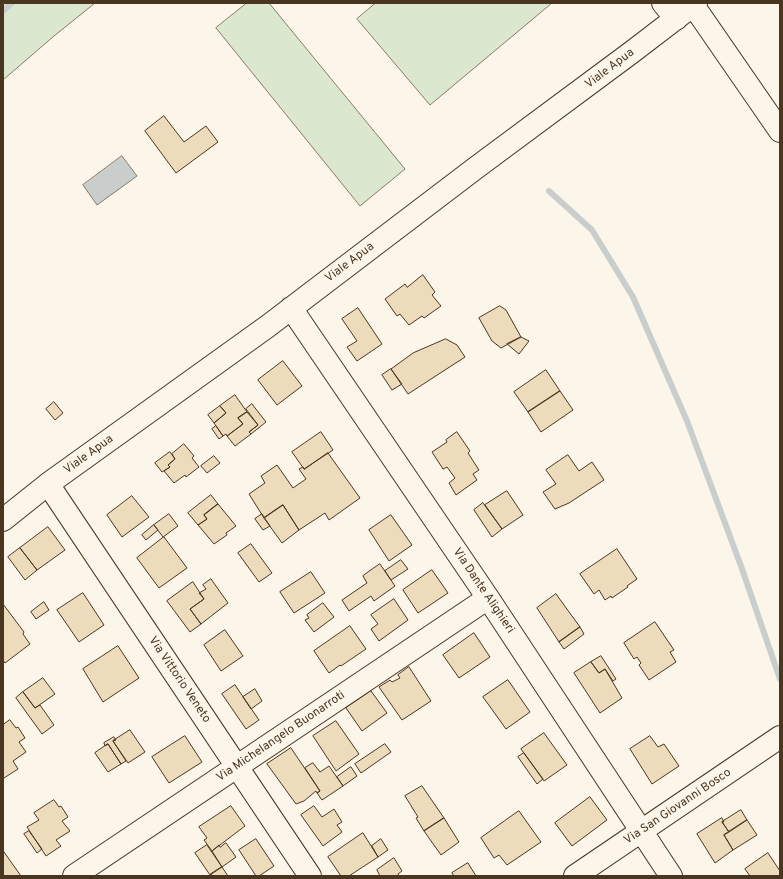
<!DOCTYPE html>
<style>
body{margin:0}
#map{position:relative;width:783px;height:879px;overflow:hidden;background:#fbf6e9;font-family:Overpass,sans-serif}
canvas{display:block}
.frame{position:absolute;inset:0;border:4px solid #4a3520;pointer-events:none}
</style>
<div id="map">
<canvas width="783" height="879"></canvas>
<div class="frame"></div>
</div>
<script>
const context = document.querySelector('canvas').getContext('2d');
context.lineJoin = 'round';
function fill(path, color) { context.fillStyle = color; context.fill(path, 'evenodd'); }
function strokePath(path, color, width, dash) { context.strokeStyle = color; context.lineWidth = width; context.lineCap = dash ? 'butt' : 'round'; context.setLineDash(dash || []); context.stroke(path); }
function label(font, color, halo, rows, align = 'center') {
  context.font = font + ' Overpass,sans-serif'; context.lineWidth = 3; context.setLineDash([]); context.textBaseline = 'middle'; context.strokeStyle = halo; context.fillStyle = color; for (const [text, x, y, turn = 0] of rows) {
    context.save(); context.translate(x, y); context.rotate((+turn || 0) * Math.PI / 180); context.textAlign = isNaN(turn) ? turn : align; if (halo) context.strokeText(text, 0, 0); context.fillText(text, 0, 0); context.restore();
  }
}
const green = new Path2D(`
 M3,3H95L54,36L3,80Z
 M247,3H269L405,169L360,206L216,28Z
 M376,3H552L430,105L357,19Z`);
const water = new Path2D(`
 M122,156L137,176L97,205L83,185Z`);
const stream = new Path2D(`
 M3,11L12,3
 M549,191L592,230L633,297L687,421L741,566L780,679`);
const building = new Path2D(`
 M164,116L184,142L206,126L218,142L176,173L145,131Z
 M423,275L435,292L432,295L441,306L424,318L422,316L409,325L400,314L397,316L385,299L405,284L407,287Z
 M500,306L506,310L521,337L501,348L492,341L479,318Z
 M358,308L382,344L357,361L347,347L357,341L342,319Z
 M521,337L529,341L519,354L507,344Z
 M446,339L457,345L465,357L408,394L391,369L413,353Z
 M283,361L302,386L277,405L258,380Z
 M391,369L402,384L392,390L382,375Z
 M546,370L560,391L528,412L514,392Z
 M560,391L573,410L541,432L528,412Z
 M235,395L247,412L238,418L243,424L227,436L226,434L223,436L214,423L226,413L220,406Z
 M54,402L63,413L55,420L46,409Z
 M252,404L266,422L251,434L249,432L258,425L246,409Z
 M220,406L226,413L214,423L208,415Z
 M247,412L258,425L249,432L251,434L235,446L227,436L243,424L238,418Z
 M216,426L223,436L219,439L212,429Z
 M321,432L333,450L304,469L292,452Z
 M457,432L470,451L468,453L479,470L473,474L477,480L456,495L449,483L455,478L447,467L443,469L432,452L447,442L446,440Z
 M184,444L194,456L192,458L199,467L186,477L185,475L174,483L164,471L170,467L168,465L175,459L172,454Z
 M170,452L175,459L168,465L170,467L162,472L155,463Z
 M328,453L360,498L329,520L325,513L299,530L283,505L264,518L249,494L265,483L261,476L277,465L293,488L306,479L299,469L303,467L304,469Z
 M568,455L579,471L592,462L604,480L569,503L555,509L543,492L556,484L546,470Z
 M214,456L220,463L207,473L201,466Z
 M507,491L523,515L502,529L485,505Z
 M211,495L218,504L204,515L207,519L198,525L188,513Z
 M132,496L149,517L122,537L107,515Z
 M483,503L502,529L492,537L474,510Z
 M218,504L236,526L226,533L227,535L214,544L198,525L207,519L204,515Z
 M283,505L299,530L282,543L264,518Z
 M169,514L178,526L163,537L154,525Z
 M262,514L270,526L263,530L255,519Z
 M391,515L412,545L389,561L369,530Z
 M154,525L158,530L146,540L142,535Z
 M48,527L65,550L37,570L20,548Z
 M164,537L187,568L159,588L137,558Z
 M251,544L272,573L259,582L238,553Z
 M20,548L37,570L25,580L8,557Z
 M617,549L637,579L627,586L628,587L612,598L611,596L605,600L599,590L594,594L580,574Z
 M401,560L408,569L391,580L385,571Z
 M380,564L395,586L374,601L371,596L349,611L342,600L367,583L363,576Z
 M432,570L448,593L418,613L403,590Z
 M311,572L325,593L294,613L280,592Z
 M211,579L228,603L201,624L190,609L204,599L199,593L206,589L203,585Z
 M193,582L204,599L190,609L201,624L190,632L167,601Z
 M83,593L104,625L79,642L57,610Z
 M556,594L580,627L559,642L537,608Z
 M394,599L408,620L379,641L371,629L378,624L371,615Z
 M44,602L49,610L36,619L31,612Z
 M323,603L334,617L314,632L305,620L309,618L307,615Z
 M3,604L24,632L23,634L30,644L5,663L3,660Z
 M655,622L674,650L670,652L676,662L649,680L639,665L641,663L637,657L634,659L624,643Z
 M350,626L366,649L341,666L340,665L329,673L314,651Z
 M580,627L584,634L564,649L559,642Z
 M225,630L243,656L221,671L204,645Z
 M474,633L490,657L459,678L443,655Z
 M118,646L139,678L103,702L83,669Z
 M601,656L616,679L613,681L605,669L599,673L591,662Z
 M591,662L599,673L605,669L622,698L600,713L574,673Z
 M409,667L431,701L402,720L379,687L390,680L392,682L400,678L398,675Z
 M43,678L55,694L35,708L23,692Z
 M508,680L530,712L506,729L483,697Z
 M235,685L259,720L246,729L222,694Z
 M255,689L262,701L251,709L243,697Z
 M371,691L387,713L362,731L346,708Z
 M23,692L35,708L40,705L54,725L42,734L16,698Z
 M10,720L16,728L18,727L25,738L19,742L26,752L13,761L18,769L4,778L3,776V725Z
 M336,721L359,754L336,771L313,736Z
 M130,730L145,752L128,763L113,741Z
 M544,733L567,765L544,781L521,749Z
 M185,736L202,762L169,783L152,757Z
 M650,736L658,747L664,744L679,766L652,784L630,749Z
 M114,737L116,740L113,741L126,761L121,764L108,744L105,746L104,743Z
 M108,744L121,764L108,772L95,753Z
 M385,744L391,752L361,773L355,764Z
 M291,748L320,791L317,793L316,791L304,801L296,804L267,764Z
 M524,753L543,779L537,784L518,757Z
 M313,763L320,772L329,766L343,786L322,800L317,793L320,791L305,768Z
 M351,767L357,776L343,786L337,777Z
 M422,786L444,818L424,831L416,818L418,817L405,796Z
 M590,797L607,820L572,846L555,823Z
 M54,800L59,807L61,806L68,817L62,821L70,831L56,840L61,846L46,856L27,827L39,820L34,813Z
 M231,806L245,826L212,851L204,840L207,838L199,827Z
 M314,806L322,817L334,809L342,822L337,825L342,832L323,846L301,815Z
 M741,810L747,820L729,832L722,822Z
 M519,811L541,842L507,865L499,855L494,858L481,838Z
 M444,818L459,842L441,855L424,831Z
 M722,818L724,822H722L729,832L724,835L733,850L715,863L697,834Z
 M747,820L757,835L733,850L724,835Z
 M29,831L42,849L37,853L24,834Z
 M363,833L378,857L349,876H341L328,857Z
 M256,839L274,866L259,876H256L239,850Z
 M381,839L388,850L378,857L372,846Z
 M226,843L236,857L222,867L212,851L219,845L220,847Z
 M207,845L222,867L210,875L195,853Z
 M4,852L21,876H3V853Z
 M768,853L780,871V876H750L745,869Z
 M394,858L402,871L398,874L399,876H380L377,870Z
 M468,863L476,876H454L452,873Z
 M222,867L228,876H213L211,874Z`);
const minor = new Path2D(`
 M663,3L676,19
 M693,5L780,131
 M291,308L488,598L671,876
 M48,484L310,876
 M3,520L48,484L268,326L477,167L632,52L696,3
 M74,876L488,598
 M575,876L780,737`);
const streetNames = [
 ["Viale Apua",610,69,-37],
 ["Viale Apua",350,263,-37],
 ["Viale Apua",89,455,-36],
 ["Via Dante Alighieri",483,591,56],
 ["Via Vittorio Veneto",179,680,56],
 ["Via Michelangelo Buonarroti",281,737,-34],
 ["Via San Giovanni Bosco",678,807,-34]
];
fill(green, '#dce7d0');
strokePath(green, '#887966', 1);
fill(water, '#c9cecd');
strokePath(water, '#887966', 1);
strokePath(stream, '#c9cecd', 6);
fill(building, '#ecdcbc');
strokePath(building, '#4a3520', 1);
strokePath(minor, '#4a3520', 24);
strokePath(minor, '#fbf6e9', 22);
label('12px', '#4a3520', '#fbf6e9', streetNames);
</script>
